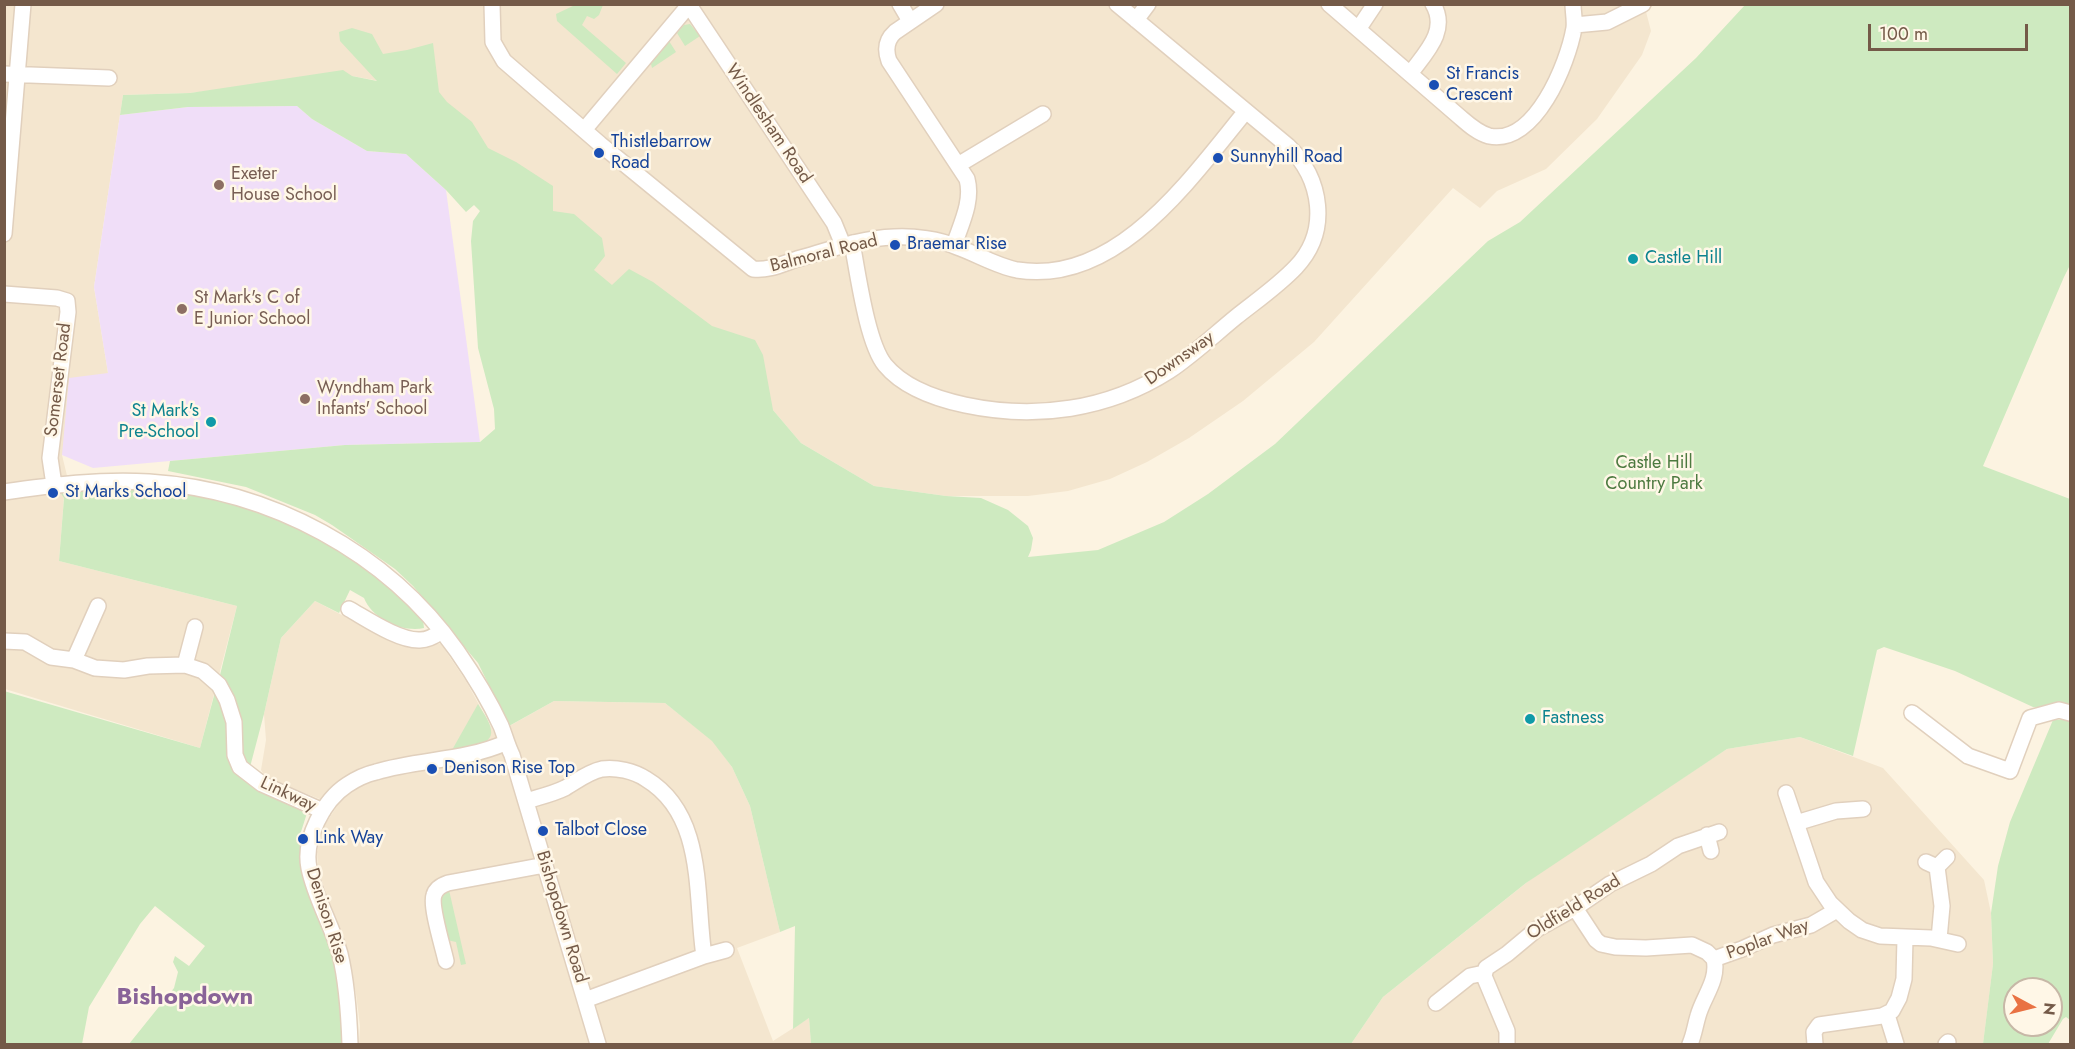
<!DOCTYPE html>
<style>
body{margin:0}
#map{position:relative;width:2075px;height:1049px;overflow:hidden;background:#fcf3e1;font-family:Jost,sans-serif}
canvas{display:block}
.frame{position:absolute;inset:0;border:6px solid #745a48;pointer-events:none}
.north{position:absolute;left:2003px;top:977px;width:60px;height:60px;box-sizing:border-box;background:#fff7e7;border:2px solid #c7b8a7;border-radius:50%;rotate:97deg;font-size:16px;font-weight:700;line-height:24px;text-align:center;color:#745a48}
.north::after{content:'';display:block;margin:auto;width:21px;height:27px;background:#e97243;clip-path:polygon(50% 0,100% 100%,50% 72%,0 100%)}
.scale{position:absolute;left:1868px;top:24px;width:160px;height:27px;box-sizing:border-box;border:3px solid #745a48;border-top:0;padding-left:8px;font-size:18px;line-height:21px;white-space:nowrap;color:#745a48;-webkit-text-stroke:4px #fff7e7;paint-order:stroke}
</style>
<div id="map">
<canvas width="2075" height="1049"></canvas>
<div class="frame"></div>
<div class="north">N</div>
<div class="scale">100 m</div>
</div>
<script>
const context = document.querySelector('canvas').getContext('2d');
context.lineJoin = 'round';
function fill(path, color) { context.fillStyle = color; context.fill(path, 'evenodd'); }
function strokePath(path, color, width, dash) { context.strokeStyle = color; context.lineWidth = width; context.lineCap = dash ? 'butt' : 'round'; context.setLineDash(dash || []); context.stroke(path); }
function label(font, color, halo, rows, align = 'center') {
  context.font = font + ' Jost,sans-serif'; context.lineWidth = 5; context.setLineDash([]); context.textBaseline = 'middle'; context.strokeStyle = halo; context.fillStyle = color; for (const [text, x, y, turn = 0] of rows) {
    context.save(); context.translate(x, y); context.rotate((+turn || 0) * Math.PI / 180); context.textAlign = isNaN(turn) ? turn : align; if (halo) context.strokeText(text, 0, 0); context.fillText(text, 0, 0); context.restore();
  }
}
const residential = new Path2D(`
 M1644,4L1651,31L1642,55L1597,119L1546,169L1497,191L1480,208L1453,188L1314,342L1243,401L1189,438L1147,462L1110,479L1068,491L1028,496H946L874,486L801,443L773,410L604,298L406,86L352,76L190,93L123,95L94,287L108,373L62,455L69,484L64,497L59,561L237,606L200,748L5,689L4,5Z
 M315,601L378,634L405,643L441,644L466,681L495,734L554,701L665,703L713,741L732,767L750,806L780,932L737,948L773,1041L809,1018L811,1044H359L360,1026L356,994L350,964L318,869L317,852L321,831L337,806L265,777L261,770L266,740L264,714L281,638Z
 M1800,737L1883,768L1984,880L1991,913L1993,964L1983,1044H1351L1383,997L1550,864L1727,749Z`);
const education = new Path2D(`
 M297,106L312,119L367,151L406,154L446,190L480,442L345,445L93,468L62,455L69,378L108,373L94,287L120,115L188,107Z`);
const green = new Path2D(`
 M575,5H603L599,15L594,19L587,16L582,25L626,63L617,74L557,21L556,14Z
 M1745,5H2070V265L2064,277L1983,466L2070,499V709L2033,707L1955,671L1884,647L1877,650L1853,756L1800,737L1727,749L1526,883L1383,997L1351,1044H811L809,1018L793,1029L795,926L780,932L750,806L732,767L712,741L665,703L554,701L509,726L478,663L413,586L395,569L332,525L315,515L246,487L168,471L170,461L345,445L480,442L495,429L494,409L478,348L471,241L473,221L480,211L474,205L466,212L446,190L406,154L367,151L312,119L297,106L188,107L120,115L123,95L190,93L343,70L352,76L377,81L340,41L339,32L352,28L372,34L383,54L407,50L433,43L439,92L447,102L472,122L488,148L516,162L553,186V211L574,214L602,238L605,256L594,270L612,285L629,269L653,282L712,326L755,340L763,355L773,410L801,443L874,486L946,496L981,498L1008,510L1028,526L1033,538L1031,550L1028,557L1098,550L1164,522L1208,494L1275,444L1488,241L1520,222L1696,58Z
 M690,24L700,36L685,46L677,33L684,25Z
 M669,41L676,52L652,68L651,64Z
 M129,487L206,497L258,510L302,529L357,561L404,599L423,619L424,628C403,633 372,619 364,598L350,590L339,613L315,601L281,638L264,714L250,767C239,753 244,739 241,722C238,704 230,690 220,675L237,606L59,561L64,498L60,492Z
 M4,691L200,748L215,692C220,700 224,708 226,718C230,740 223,762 243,779C262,796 296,787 307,813L300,835V860L330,948L341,995L343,1044H129L174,988L178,972L173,962L175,956L189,966L205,946L155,906L140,924L89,1007L82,1044H5Z
 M478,704C482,711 490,721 491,730C494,747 463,748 452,750Z
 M2070,719V1020L2066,1017L2063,1019L2048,1044H1983L1993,964L1991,913L1998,866L2010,822L2053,720ZM2015,989H2051V1025H2015Z
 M449,890L466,964L461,965L456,942L447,940L439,895Z`);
const minor = new Path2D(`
 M492,4L493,42L504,61L600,144L753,269C768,271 782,264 797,259C829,250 861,238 894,237C914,236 939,239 957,247C977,254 996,266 1017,270C1117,286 1190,179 1246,111
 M900,4L910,21
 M936,4L895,32C886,40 885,50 889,61L967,179C973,201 961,224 954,245
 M1329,4L1461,118C1469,125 1478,133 1489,136C1535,146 1568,63 1574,28C1575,20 1573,12 1573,4
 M689,5L834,223L843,245
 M1136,20L1148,4
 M1575,25L1607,22L1643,4
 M1359,28L1375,4
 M4,74L109,78
 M1410,74C1425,53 1449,31 1433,4
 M584,130L690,4
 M958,165L1043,114
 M4,234L23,4
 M852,243C858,274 867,343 885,365C904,388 937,399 965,405C1035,420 1108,410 1169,371C1193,355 1214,335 1236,317C1256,301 1278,286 1296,267C1330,231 1322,179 1288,146L1117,4
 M4,294L57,298L67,301L68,312L50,458L54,485
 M4,492C52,485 101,479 149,482C270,490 387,552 457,651C473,674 489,700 501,726C505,736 507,745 512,755L598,1044
 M349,609C367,619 399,641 420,640C428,640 435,636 442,631
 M4,641L25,642L51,657L74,660L95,668L124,670L148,666L185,665L203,671L219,685L227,700L234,722L235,755L240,767L262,784L323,811
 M74,660L98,606
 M185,665L195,627
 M1912,713L1968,756L2010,771L2030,718L2059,710L2070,713
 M1786,793L1816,882L1830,903L1849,921L1862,930L1880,936L1931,938L1958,944
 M526,801C539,797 553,794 565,788C577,781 588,772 602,769C616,767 634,771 646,779C706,815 695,896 704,956
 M1796,823L1836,811L1863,809
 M1707,835L1711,851
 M1926,862L1937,867L1947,857
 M1937,867L1942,906L1939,939
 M1575,908L1596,940L1601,944L1615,947L1646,948L1692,945L1707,952L1714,959
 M446,961C443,947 430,906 434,895C436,888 442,885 448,883L545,865
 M585,1000L704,956L726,950
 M1436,1003L1470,976L1484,973
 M1887,1015L1896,1044
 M350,1044C349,1015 347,983 340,954C332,925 315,898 309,868C303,839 324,800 347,785C356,779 367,774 376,772C419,759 464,761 505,743
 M1507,1044V1031L1484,976L1486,968L1507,954L1537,929L1575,908L1610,884L1651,864L1678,846L1719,832
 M1690,1044C1694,1035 1695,1026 1698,1016C1703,997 1719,980 1714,959L1742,949L1773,935L1811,925L1837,910
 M1815,1044L1814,1032L1819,1025L1882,1016L1892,1011L1899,998L1904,979L1905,938
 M1946,1044L1948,1042`);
const markers = [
 [1434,85,6,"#1a4fb4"],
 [599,153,6,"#1a4fb4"],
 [1218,158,6,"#1a4fb4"],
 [219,185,6,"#8d6e63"],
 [895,245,6,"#1a4fb4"],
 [1633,259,6,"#0f9aa8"],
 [182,309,6,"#8d6e63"],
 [305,399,6,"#8d6e63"],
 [211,422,6,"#0f9aa8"],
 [53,493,6,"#1a4fb4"],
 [1530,719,6,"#0f9aa8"],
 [432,769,6,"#1a4fb4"],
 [543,831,6,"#1a4fb4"],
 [303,839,6,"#1a4fb4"]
];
const transitNames = [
 ["St Francis",1446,75],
 ["Crescent",1446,96],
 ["Thistlebarrow",611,143],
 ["Road",611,164],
 ["Sunnyhill Road",1230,158],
 ["Braemar Rise",907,245],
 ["St Marks School",65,493],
 ["Denison Rise Top",444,769],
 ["Talbot Close",555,831],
 ["Link Way",315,839]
];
const streetNames = [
 ["Windlesham Road",768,124,56],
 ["Balmoral Road",824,254,-14],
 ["Downsway",1180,359,-35],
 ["Somerset Road",59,380,-83],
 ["Linkway",288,795,25],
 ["Oldfield Road",1574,908,-32],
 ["Denison Rise",326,916,72],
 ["Bishopdown Road",561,917,73],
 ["Poplar Way",1768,940,-20]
];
const educationNames = [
 ["Exeter",231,175],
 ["House School",231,196],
 ["St Mark's C of",194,299],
 ["E Junior School",194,320],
 ["Wyndham Park",317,389],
 ["Infants' School",317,410]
];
const cultureNames = [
 ["Castle Hill",1645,259],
 ["St Mark's",199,412,"right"],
 ["Pre-School",199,433,"right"],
 ["Fastness",1542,719]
];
const parkNames = [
 ["Castle Hill",1654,464],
 ["Country Park",1654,485]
];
const districtNames = [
 ["Bishopdown",185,998]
];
fill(residential, '#f4e6cf');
fill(education, '#f0def8');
fill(green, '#ceeac0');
strokePath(minor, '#e1d0bd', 18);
strokePath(minor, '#fff', 15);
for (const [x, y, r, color] of markers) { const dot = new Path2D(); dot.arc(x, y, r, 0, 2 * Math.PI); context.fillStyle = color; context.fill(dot); strokePath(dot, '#fff7e7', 2); }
label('18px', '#164399', '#fff7e7', transitNames, 'left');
label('18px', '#745a48', '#fff7e7', streetNames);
label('18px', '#785e54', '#fff7e7', educationNames, 'left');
label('18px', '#0d838f', '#fff7e7', cultureNames, 'left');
label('18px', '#4d7a40', '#fff7e7', parkNames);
label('bold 24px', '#896398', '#fff7e7', districtNames);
</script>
